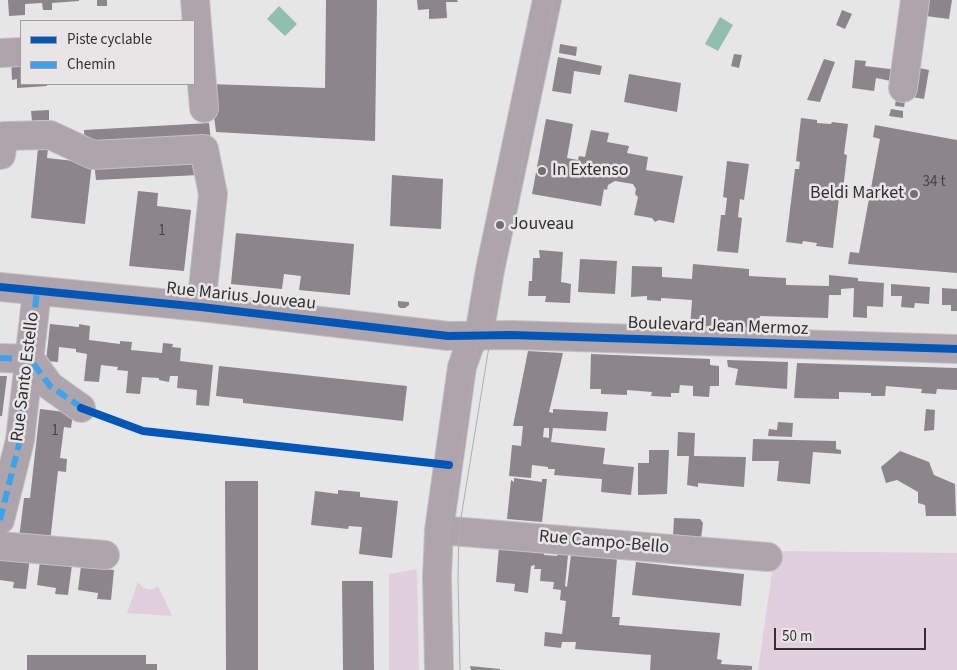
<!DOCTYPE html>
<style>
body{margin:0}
#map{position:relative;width:957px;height:670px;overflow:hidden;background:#e7e6e7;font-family:"Source Sans 3",sans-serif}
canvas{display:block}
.legend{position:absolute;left:20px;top:20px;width:175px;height:65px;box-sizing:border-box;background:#e8e5e7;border:1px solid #9f9d9e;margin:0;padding:6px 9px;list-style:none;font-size:15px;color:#313031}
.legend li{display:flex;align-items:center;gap:10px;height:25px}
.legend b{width:25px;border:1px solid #9f9d9e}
.scale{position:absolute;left:774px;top:628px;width:152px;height:22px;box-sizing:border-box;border:2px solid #313031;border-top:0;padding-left:6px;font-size:15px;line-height:18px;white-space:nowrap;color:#313031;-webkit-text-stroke:4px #e8e5e7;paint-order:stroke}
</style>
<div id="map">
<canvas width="957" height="670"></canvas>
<ul class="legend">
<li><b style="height:6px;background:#0057b8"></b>Piste cyclable</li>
<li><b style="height:6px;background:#3ea3eb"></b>Chemin</li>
</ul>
<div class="scale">50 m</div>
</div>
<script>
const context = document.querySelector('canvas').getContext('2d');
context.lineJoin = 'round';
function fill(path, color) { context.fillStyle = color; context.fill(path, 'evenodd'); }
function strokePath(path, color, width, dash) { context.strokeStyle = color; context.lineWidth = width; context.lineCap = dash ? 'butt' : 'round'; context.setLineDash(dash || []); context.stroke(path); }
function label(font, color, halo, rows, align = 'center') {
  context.font = font + ' "Source Sans 3",sans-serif'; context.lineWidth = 5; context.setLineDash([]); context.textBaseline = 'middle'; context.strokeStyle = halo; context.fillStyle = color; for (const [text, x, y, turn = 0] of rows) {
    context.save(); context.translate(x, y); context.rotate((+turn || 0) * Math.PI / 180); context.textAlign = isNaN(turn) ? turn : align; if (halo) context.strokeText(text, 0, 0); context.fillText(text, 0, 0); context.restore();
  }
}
const green = new Path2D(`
 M775,551L957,553V670H758Z
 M417,569L419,670H389V574Z
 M138,582C144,590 150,592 158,586L172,616L127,613Z`);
const water = new Path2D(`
 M279,6L297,24L285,36L267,19Z
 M720,17L733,25L718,51L705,44Z`);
const building = new Path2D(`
 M8,0H79V1L52,3V10H43L42,3L25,4V15L9,16Z
 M97,0H107V6H97Z
 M326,0H377L375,141L216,132L210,84L325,88Z
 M417,0H457L458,2H446L447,18L429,19V9L418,10Z
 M920,0H952L949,19L918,15Z
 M842,10L852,14L845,29L836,25Z
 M560,44L577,47L576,56L559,53Z
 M734,54L742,55L739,68L731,66Z
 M558,57L602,66L600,75L574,71L571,94L552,91Z
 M11,58H21V84H47V86L17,88V79L12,80Z
 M824,59L835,62L820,102L807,100Z
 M855,60L866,61L865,66L898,70L891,81L876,78L874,91L852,88Z
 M910,66L929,70L924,99L906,96L904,107L895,106L897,91Z
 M629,74L681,83L677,112L624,102Z
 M891,109L903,111V118L889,116Z
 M49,110V120L32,121L31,111Z
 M801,118L817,120V123L831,124L832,122L848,124L844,154L847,155L842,199L839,198L833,248L816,246L817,243L803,241L802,244L786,242L795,169H799L800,162L796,161Z
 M546,119L573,124L567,158L578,160L579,156L585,157L591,130L609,133L607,142L629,146L627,153L648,157L646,170L683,176L674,223L659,220L655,222L652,218L634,215L638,197L635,194L636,189L633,184L615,181L608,185L607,190L604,189L601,206L532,194Z
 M209,123L211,141L85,148L84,130Z
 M875,125L957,140V273L848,264L850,252L859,253L880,139L873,137Z
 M38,148H48L47,158L92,163L85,224L31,218Z
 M198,158L199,175L96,180L94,162Z
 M727,161L749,164L744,200L740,199L738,217L742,218L738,253L717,251L721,215H725L727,198L723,197Z
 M392,175L443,179L441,229L390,226Z
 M138,191L158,193L157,206L191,210L184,271L129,266Z
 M236,233L354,244L350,295L299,290L301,276L284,274L282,289L231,284Z
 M539,250L563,252L561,282L571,284L570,303L545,302L546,296H528L529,281H532L533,258H540Z
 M580,259L617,261L615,294L578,292Z
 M693,264L749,269V276L786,278V285L829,286V275L858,278V281L884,283L883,307L867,306V318L853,317L854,288L841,289V295H829L828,318L760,316L759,325L747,326V331L690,329L692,300L661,298V301L647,300V296L631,297L632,266L662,267V277L692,279Z
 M891,284L930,287L929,304L915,303L914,308L901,307L902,296H891Z
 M942,288L957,289V311H951V305H942Z
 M398,301L409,302V305L405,308H400L398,306Z
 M50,324L79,327V324L90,326L89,340L120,344V341L132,342L131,350L162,353L163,343L173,344L172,347L181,348L180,361L213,365L209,406L196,405L197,390L177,388L178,376H170L169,382L159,380V378L142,377L140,394L126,393L128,371L117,370L118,367L101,365L99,382L84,381L87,354L76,352V349L59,347L58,362L46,361Z
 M528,351L563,353L549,412L553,413V409L608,412L606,431L553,428L551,442L605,448L603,464L634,467L631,495L601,492L602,479L554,475L555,469H548V467L532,465L531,478L509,476L512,445L521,446L523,426H513ZM544,428H549V438L543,437Z
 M591,354L710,359V365L719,366V386H710L709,397L693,396V386L680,385L679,393H671V397L651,396L652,392L627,390V395L601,394V389H590Z
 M727,360L788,362L787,389L735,385L738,369L728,367Z
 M797,363L957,368V390L937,389L936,394L921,393L922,389L886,386L885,396H871V393L839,392V399L794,398Z
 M219,366L407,386L403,421L243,403V399L216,396Z
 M0,376H7L2,416H0Z
 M40,409L73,413L71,428L64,427L60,458L67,459L66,472L58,471L50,542L19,538L24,498H30Z
 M926,409L935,410L934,430L924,431Z
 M778,422L793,423L792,437L768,436L769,429L777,430Z
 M678,432L695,433L694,456L746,457L744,487L698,483V487L687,485L689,456H677Z
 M753,439L836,441V449L841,450V454L813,452L810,484L777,481L779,461H752Z
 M649,450H669L667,494L638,495V463H649Z
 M900,451L929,462L934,475L955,484L956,516H926L925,505L918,503V492L897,480L886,483L881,467Z
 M514,478L542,482V479H547L542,522L507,519L511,480L514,482Z
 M225,481H258V670H226Z
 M338,490L360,492V497L398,501L392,558L359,554L362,527L349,526L348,529L311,525L315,491L338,494Z
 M674,518L700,519L703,523L701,539L673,536Z
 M499,547L544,552V555L557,556L558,553L568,555L565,586L567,587L571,555L617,559L612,617H620L619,625L720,633L717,659L722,660L721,664L752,666V670H650L651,655L575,649L576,642H562L561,648L544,646L545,632L562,634L566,601L560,600L561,590L553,589L554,582L540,581L541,569H534L535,565L531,566L528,593L514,591L515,584L496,582Z
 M0,553L30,557L26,589L13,588L14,582L0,580Z
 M40,561L72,565L68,595L55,594L56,588L37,585Z
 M636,562L744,574L741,606L632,595Z
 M81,566L114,570L111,600L97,599L98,593L78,590Z
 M342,581H373L374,670H343Z
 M27,655H146V664H157V670H27Z
 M470,666L500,669V670H471Z`);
const minor = new Path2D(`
 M195,0L204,108
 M0,53L21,52
 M903,88L915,0
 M1,155L4,136L50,135L93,155L204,149L213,194L201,307
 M0,287L201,307L448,336L511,335L957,349
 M479,335L490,270L547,0
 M0,358L30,359L50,386L81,408
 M0,520L20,440L37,291
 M439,530L768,557
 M0,546L105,555
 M439,670L437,577L439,530L462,367L470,344L479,335`);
const tram = new Path2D(`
 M450,670L449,530L479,335
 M460,670L458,578L459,530L501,273L554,0`);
const quiet = new Path2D(`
 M0,358L30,359L50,386L84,409
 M0,520L20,440L37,291`);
const cycleway = new Path2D(`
 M0,287L201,307L448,336L511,335L957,349
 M81,408L143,431L449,465`);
const markers = [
 [542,171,5,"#717071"],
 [914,194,5,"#717071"],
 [500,225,5,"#717071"]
];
const numberNames = [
 ["34 t",934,183],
 ["1",162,232],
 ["1",55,432]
];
const poiNames = [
 ["In Extenso",552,171],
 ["Beldi Market",904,194,"right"],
 ["Jouveau",510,225]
];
const streetNames = [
 ["Rue Marius Jouveau",241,297,6],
 ["Boulevard Jean Mermoz",718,327,2],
 ["Rue Santo Estello",26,377,-83],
 ["Rue Campo-Bello",604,543,5]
];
fill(green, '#e2cfde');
fill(water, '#92beb0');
fill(building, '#8d858c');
strokePath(minor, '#c3c2c3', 30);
strokePath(minor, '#aea5ac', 28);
strokePath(tram, '#b1abb0', 1);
strokePath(quiet, '#3ea3eb', 6, [12, 6]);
strokePath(cycleway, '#0057b8', 8);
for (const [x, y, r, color] of markers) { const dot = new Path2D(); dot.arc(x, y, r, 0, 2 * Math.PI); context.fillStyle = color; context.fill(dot); strokePath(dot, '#e8e5e7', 2); }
label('15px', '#484548', null, numberNames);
label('18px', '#313031', '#e8e5e7', poiNames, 'left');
label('18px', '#313031', '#e8e5e7', streetNames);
</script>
